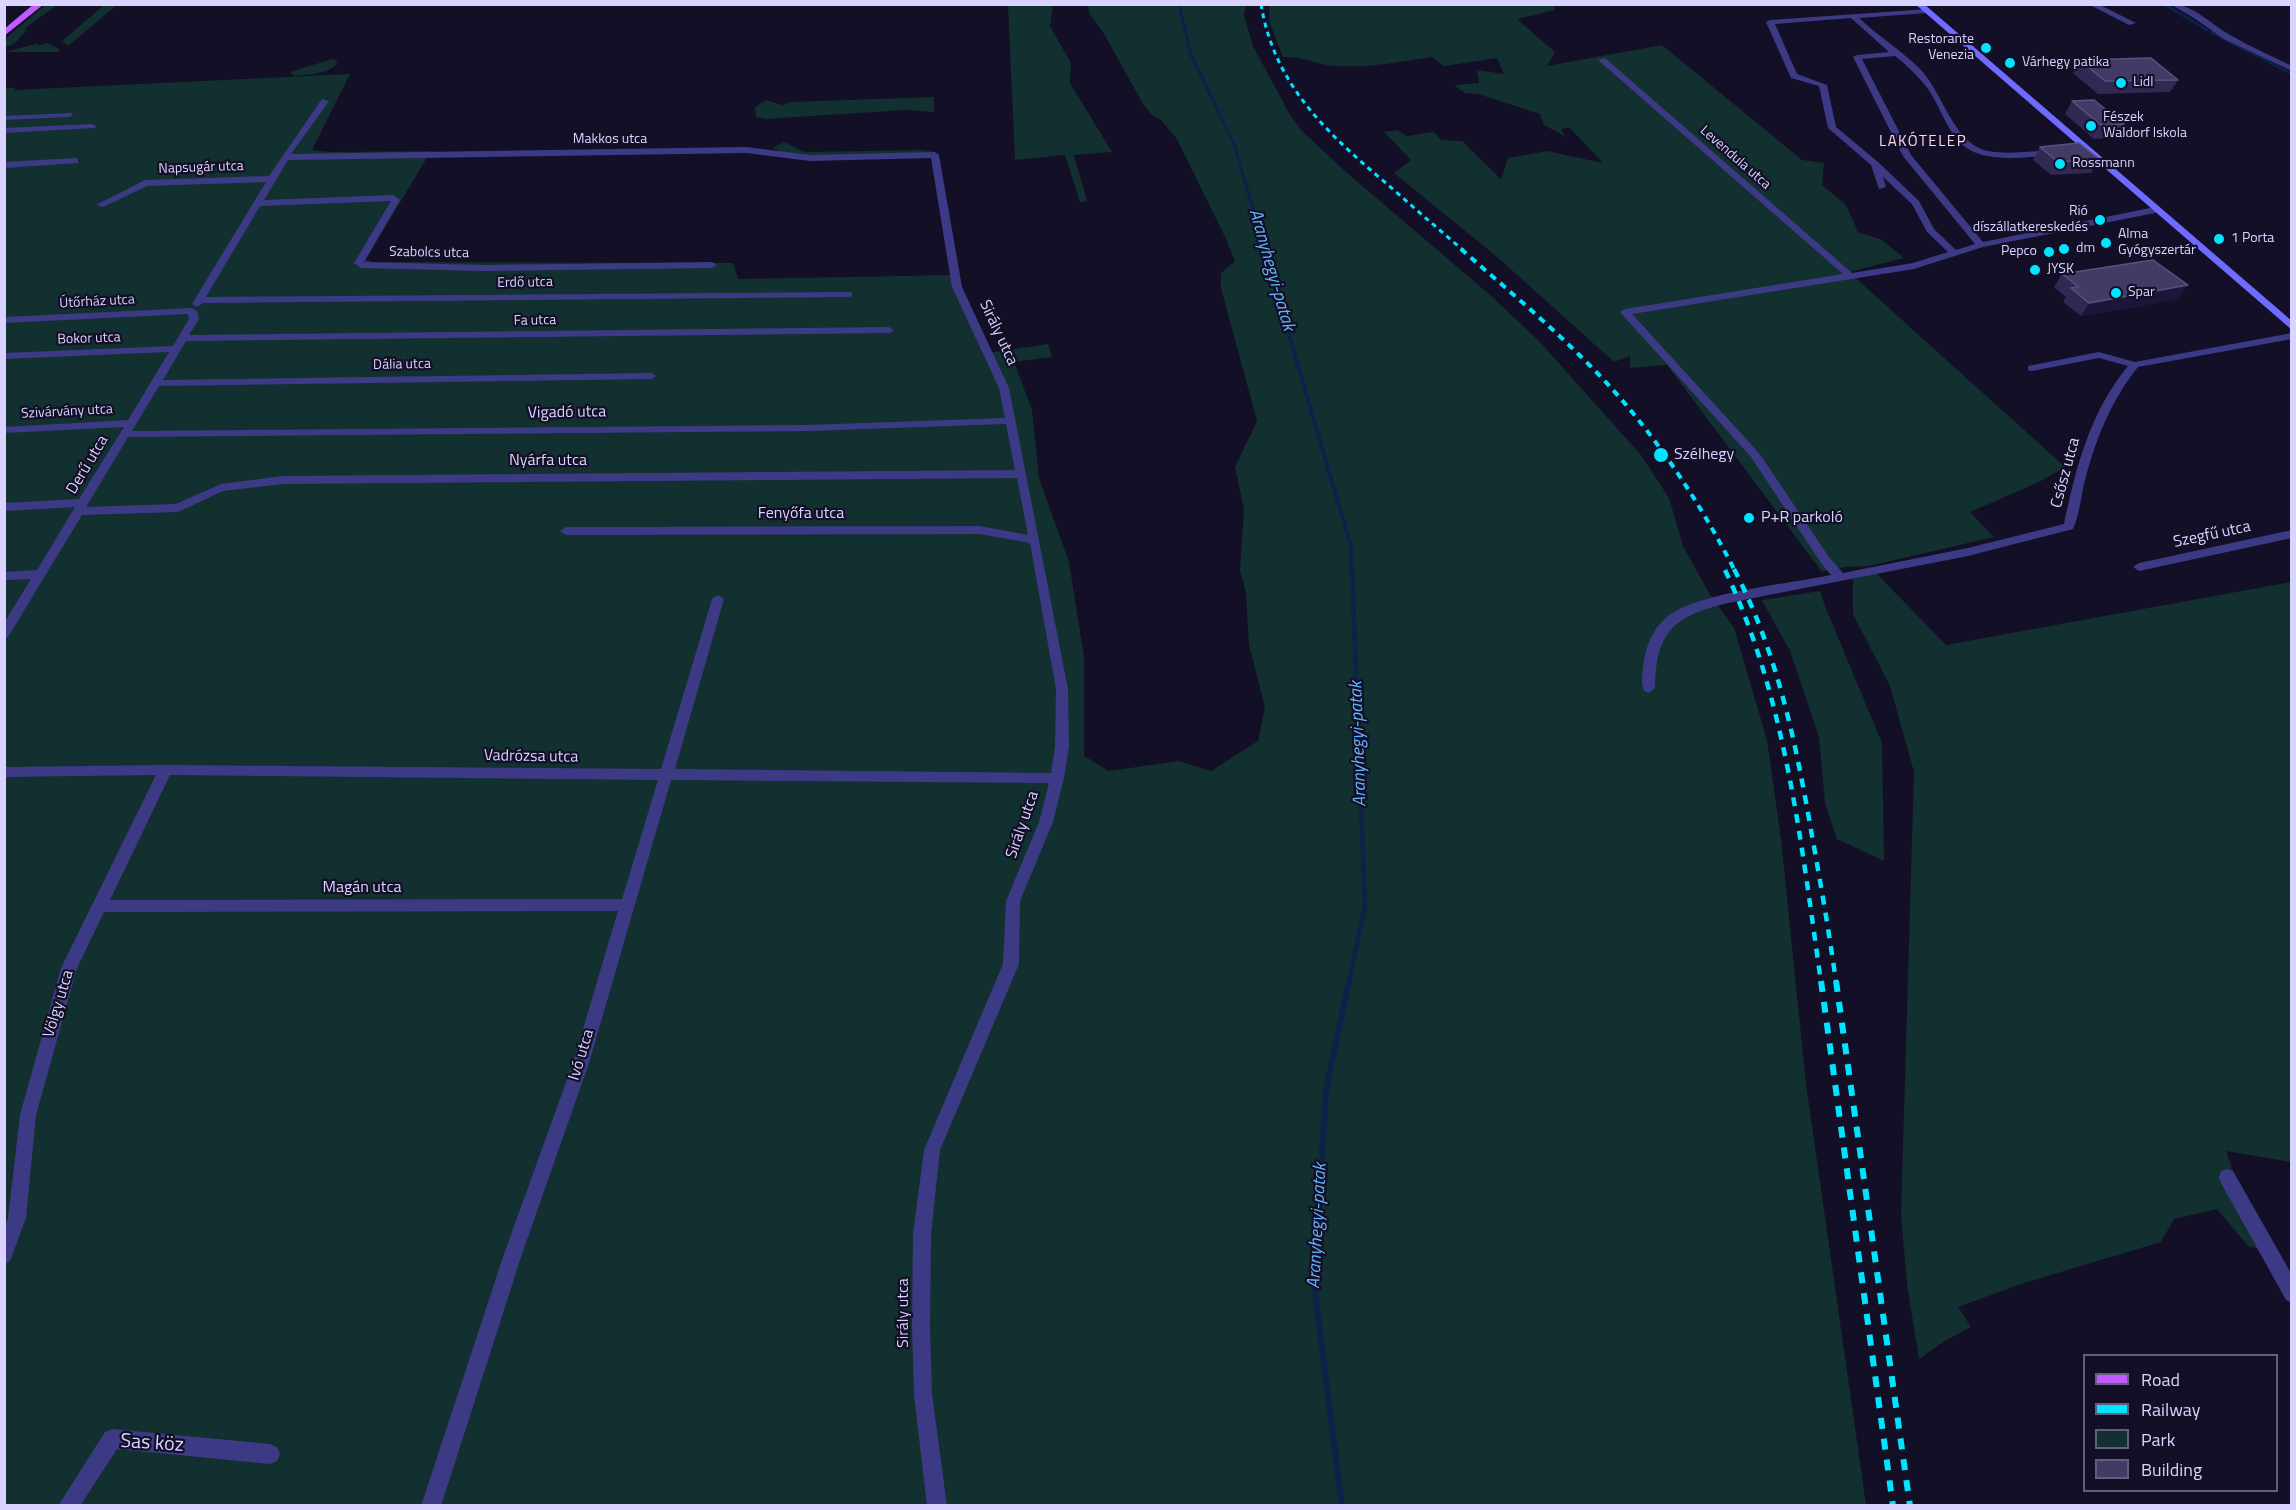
<!DOCTYPE html>
<meta charset="utf-8">
<style>
body{margin:0}
#map{position:relative;width:2296px;height:1510px;overflow:hidden;background:#130f26;font-family:"Titillium Web",sans-serif}
canvas{display:block}
.frame{position:absolute;inset:0;border:6px solid #d9d4ff;pointer-events:none}
.legend{position:absolute;left:2083px;top:1354px;width:195px;height:138px;box-sizing:border-box;background:#130f26;border:2px solid #625e7d;margin:0;padding:8px 10px;list-style:none;font-size:18px;color:#d9d4ff}
.legend li{display:flex;align-items:center;gap:12px;height:30px}
.legend b{width:30px;border:2px solid #625e7d}
</style>
<div id="map">
<canvas width="2296" height="1510"></canvas>
<div class="frame"></div>
<ul class="legend">
<li><b style="height:8px;background:#c25bff"></b>Road</li>
<li><b style="height:8px;background:#00e5ff"></b>Railway</li>
<li><b style="height:16px;background:#12302f"></b>Park</li>
<li><b style="height:16px;background:#433a66"></b>Building</li>
</ul>
</div>
<script>
const context = document.querySelector('canvas').getContext('2d');
context.lineJoin = 'round';
function fill(path, color) { context.fillStyle = color; context.fill(path, 'evenodd'); }
function strokePath(path, color, width, dash) { context.strokeStyle = color; context.lineWidth = width; context.lineCap = dash ? 'butt' : 'round'; context.setLineDash(dash || []); context.stroke(path); }
function label(font, color, halo, rows, align = 'center') {
  context.font = font + ' "Titillium Web",sans-serif'; context.lineWidth = 4.5; context.setLineDash([]); context.textBaseline = 'middle'; context.strokeStyle = halo; context.fillStyle = color; for (const [text, x, y, turn = 0] of rows) {
    context.save(); context.translate(x, y); context.rotate((+turn || 0) * Math.PI / 180); context.textAlign = isNaN(turn) ? turn : align; if (halo) context.strokeText(text, 0, 0); context.fillText(text, 0, 0); context.restore();
  }
}
const green = new Path2D(`
 M45,5H57L24,29L27,30L14,44L5,47V39Z
 M102,5H117L68,46L62,41L102,7Z
 M1008,5H1053L1050,26L1071,63L1070,83L1112,152L1074,155L1087,201L1080,202L1065,155L1015,160Z
 M1088,5H1246L1244,15L1253,46L1290,115L1302,131L1346,172L1490,295L1539,341L1641,455L1669,498L1683,546L1709,593L1734,628L1767,740L1781,839L1806,1084L1866,1505H5L4,87L15,88V90L350,74L312,150L331,152L431,151L366,259L372,262L733,263L738,279L955,275L988,353L1048,344L1052,357L1014,362L1032,410L1039,478L1069,562L1084,657V756L1109,771L1179,761L1211,771L1258,741L1265,707L1249,645L1246,593L1240,570L1244,509L1235,467L1257,421L1221,288V273L1235,261L1227,241L1177,139L1161,120L1151,114L1143,104L1103,32L1089,13Z
 M1269,5H1554L1555,10L1517,19L1555,52L1547,66L1662,45L1802,160L1824,163L1822,185L1846,205L1858,232L1882,240L1904,258L1849,272L2065,467L2039,482L1970,512L1994,537L1869,566L1845,567L1822,572L1667,365L1630,368V356L1614,362L1496,256L1394,173L1411,160L1384,132L1397,130L1407,136L1434,132L1441,140L1462,141L1501,179L1508,158L1547,151L1603,163L1569,127L1561,129L1566,137L1544,125L1540,114L1478,94L1465,93L1454,85L1479,83L1477,70L1504,74L1497,58L1444,66L1431,57C1400,62 1369,68 1337,66C1316,65 1304,56 1283,57L1269,21Z
 M39,43L37,46L47,43L60,49L58,52H5Z
 M332,59L336,60L337,64C325,75 311,74 294,76L290,72Z
 M934,97V112L905,110L766,119L756,117L755,107L766,100L782,105L791,102Z
 M784,142L805,152L922,150L935,152V155H790L772,148Z
 M1875,572L1946,645L2291,582V1162L2226,1151L2260,1249L2248,1246L2217,1209L2174,1219L2161,1242L2024,1283L1958,1307L1971,1327L1943,1342L1919,1359L1907,1284L1901,1215L1914,772L1890,686L1853,614V577Z
 M1820,591L1825,606L1882,743L1884,861L1837,839L1825,803L1819,737L1790,651L1762,600Z`);
const streamFar3 = new Path2D(`
 M1179,4L1191,55L1234,144L1265,250
 M2164,4L2207,30
 M2211,32L2292,74`);
const streamFar2 = new Path2D(`
 M1264,249L1351,547L1352,571`);
const streamFar1 = new Path2D(`
 M1349,982L1365,906L1352,569`);
const stream = new Path2D(`
 M1342,1506L1314,1285L1326,1090L1349,981`);
const minor = new Path2D(`
 M2088,4H2098L2136,23L2129,25Z
 M2170,4C2194,4 2211,25 2232,36C2251,47 2272,56 2292,66V71L2224,39L2194,18Z
 M1929,9V13H1926L1859,18C1878,36 1901,50 1919,68C1946,95 1953,149 1995,152C2015,154 2035,151 2055,149L2059,152L2055,155C2035,156 2015,160 1995,157C1950,153 1949,120 1928,89C1918,76 1908,66 1895,56L1862,59L1911,155L1983,242L2155,207L2159,210L2155,213L1983,247L1914,269L1632,314L1759,453L1829,557L1843,573L1968,548L2064,524C2076,467 2090,412 2128,366L2099,358L2032,371L2028,370V366L2099,352L2135,362L2292,333V339L2138,367C2110,402 2095,441 2084,484C2081,498 2079,516 2073,529L1968,556L1728,603C1675,616 1656,630 1655,688L1649,693L1644,691C1640,682 1643,666 1645,655C1648,641 1656,625 1668,616C1700,592 1789,584 1831,575L1821,563L1751,457L1620,312L1625,309L1843,274L1598,60L1605,58L1852,273L1913,263L1948,252L1927,232L1912,204L1883,177L1886,187L1879,189L1871,165L1828,128L1819,86L1791,78L1766,22L1770,20ZM1851,18L1889,52L1857,55L1853,57L1903,156L1975,244L1956,250L1934,229L1919,201L1878,162L1836,127L1827,85L1797,74L1775,24Z
 M322,99L329,101L291,154L746,147L810,155L935,152L939,155L962,287L1009,388L1068,689L1069,747L1064,778L1053,822L1020,901L1019,964L940,1150L931,1234L930,1327L932,1394L947,1506H927L914,1394L912,1327L913,1234L924,1150L1003,964L1006,901L1039,822L1049,783L671,780L589,1063L522,1254L441,1506H421L504,1254L573,1063L618,911L104,912L77,968L36,1115L26,1218L10,1261L4,1264V1229L8,1218L20,1115L61,968L156,775L4,777V767L166,765L661,769L712,599L718,595L724,599L675,769L1051,773L1055,747L1056,689L1030,543L980,534L566,535L560,531L566,527L980,526L1028,535L1017,478L283,484L223,491L178,512L82,515L8,637L4,638V623L31,579L4,580V572L37,570L75,507L4,511V503L79,499L124,427L4,433V427L128,420L169,352L4,359V353L173,346L189,319L188,314L4,323V317L192,308L197,311L199,319L189,335L889,327L894,330L889,333L186,341L163,380L651,373L656,376L651,379L159,386L132,431L808,425L1005,418L999,388L952,287L931,158L810,161L746,153L288,160L264,200L393,195L400,200L364,262L485,265L712,262L717,265L712,268L485,271L361,268L354,263L391,201L260,206L206,297L852,292V296L849,297L203,303L197,307L192,304L266,182L147,186L103,207L96,205L145,180L269,176ZM1006,424L1015,470L283,476L221,484L176,504L86,507L128,437L808,431ZM170,775L658,780L622,899L110,900Z
 M72,113L73,115L69,117L4,120V116Z
 M92,124L96,126L95,128L4,133V128Z
 M75,158L78,159V163L4,168V162Z
 M2292,530V538L2139,571L2133,567L2139,563Z
 M2227,1169L2233,1171L2292,1275V1303L2286,1300L2221,1183L2219,1177L2221,1171Z
 M112,1429L270,1444L277,1447L280,1454L277,1461L270,1464L117,1449L80,1506H58L105,1432Z`);
const secondary = new Path2D(`
 M1915,4H1924L2292,321V330Z`);
const primary = new Path2D(`
 M34,4H44L4,36V29Z`);
const railFar3 = new Path2D(`
 M1261,4C1274,85 1327,133 1387,184C1412,206 1437,228 1463,250`);
const railFar2 = new Path2D(`
 M1461,249C1518,299 1578,348 1627,406C1669,456 1705,512 1735,571`);
const railFar1 = new Path2D(`
 M1734,569C1777,652 1795,739 1811,830C1820,880 1829,931 1836,982
 M1725,570C1786,698 1801,843 1821,982`);
const rail = new Path2D(`
 M1821,981L1893,1506
 M1836,981L1910,1506`);
const wall = new Path2D(`
 M2080,60L2178,80L2170,92L2098,94L2073,73Z
 M2072,101L2124,124L2117,137L2094,139L2065,114Z
 M2040,147L2099,159L2091,173L2051,175L2033,160Z
 M2062,274L2179,299L2081,316L2063,302L2066,297L2054,287Z`);
const shadedWall = new Path2D(`
 M2188,285L2179,299L2081,316L2089,303Z`);
const building = new Path2D(`
 M2151,58L2178,80L2105,81L2080,60Z
 M2094,100L2124,124L2102,126L2072,101Z
 M2079,143L2099,159L2058,162L2040,147Z
 M2153,260L2188,285L2089,303L2071,288L2079,287L2062,274Z`);
const markers = [
 [1986,48,6,"#00e5ff"],
 [2010,63,6,"#00e5ff"],
 [2121,83,6,"#00e5ff"],
 [2091,126,6,"#00e5ff"],
 [2060,164,6,"#00e5ff"],
 [2100,220,6,"#00e5ff"],
 [2219,239,6,"#00e5ff"],
 [2106,243,6,"#00e5ff"],
 [2064,249,6,"#00e5ff"],
 [2049,252,6,"#00e5ff"],
 [2035,270,6,"#00e5ff"],
 [2116,293,6,"#00e5ff"],
 [1661,455,8,"#00e5ff"],
 [1749,518,6,"#00e5ff"]
];
const farPoinames = [
 ["Restorante",1974,40,"right"],
 ["Venezia",1974,56,"right"],
 ["Várhegy patika",2022,63],
 ["Lidl",2133,83],
 ["Fészek",2103,118],
 ["Waldorf Iskola",2103,134],
 ["Rossmann",2072,164],
 ["Rió",2088,212,"right"],
 ["díszállatkereskedés",2088,228,"right"],
 ["Alma",2118,235],
 ["Gyógyszertár",2118,251],
 ["1 Porta",2231,239],
 ["dm",2076,249],
 ["Pepco",2037,252,"right"],
 ["JYSK",2047,270],
 ["Spar",2128,293]
];
const farStreetnames = [
 ["Makkos utca",610,140],
 ["Levendula utca",1735,158,41],
 ["Napsugár utca",201,168,-2],
 ["Szabolcs utca",429,253,1],
 ["Erdő utca",525,283,-1],
 ["Útőrház utca",97,302,-3],
 ["Fa utca",535,321,-1],
 ["Bokor utca",89,339,-2],
 ["Dália utca",402,365,-1],
 ["Szivárvány utca",67,412,-3]
];
const farNeighbourhoodnames = [
 ["LAKÓTELEP",1923,142]
];
const streetNames = [
 ["Sirály utca",998,333,65],
 ["Vigadó utca",567,413,-1],
 ["Nyárfa utca",548,461],
 ["Derű utca",88,465,-59],
 ["Csősz utca",2066,473,-75],
 ["Fenyőfa utca",801,514],
 ["Szegfű utca",2212,535,-12],
 ["Vadrózsa utca",531,757,1],
 ["Sirály utca",1023,825,-71],
 ["Magán utca",362,888],
 ["Völgy utca",59,1004,-73],
 ["Ivó utca",582,1055,-73],
 ["Sirály utca",904,1313,-90]
];
const poiNames = [
 ["Szélhegy",1674,455],
 ["P+R parkoló",1761,518]
];
const waterNames = [
 ["Aranyhegyi-patak",1271,270,74],
 ["Aranyhegyi-patak",1359,744,-92],
 ["Aranyhegyi-patak",1318,1226,-87]
];
const nearStreetnames = [
 ["Sas köz",152,1444,4]
];
fill(green, '#12302f');
strokePath(streamFar3, '#0c2248', 3);
strokePath(streamFar2, '#0c2248', 4);
strokePath(streamFar1, '#0c2248', 4.5);
strokePath(stream, '#0c2248', 6);
fill(minor, '#3d3a85');
fill(secondary, '#6f6bff');
fill(primary, '#c25bff');
strokePath(railFar3, '#00e5ff', 3, [5, 4.5]);
strokePath(railFar2, '#00e5ff', 4, [7, 6]);
strokePath(railFar1, '#00e5ff', 4.5, [9, 8]);
strokePath(rail, '#00e5ff', 6, [11, 10]);
fill(wall, '#312854');
fill(shadedWall, '#1d163a');
fill(building, '#433a66');
strokePath(building, '#5a527e', 1.5);
for (const [x, y, r, color] of markers) { const dot = new Path2D(); dot.arc(x, y, r, 0, 2 * Math.PI); context.fillStyle = color; context.fill(dot); strokePath(dot, '#130f26', 2); }
label('14px', '#d9d4ff', '#130f26', farPoinames, 'left');
label('14px', '#d9d4ff', '#130f26', farStreetnames);
context.letterSpacing = '1.5px';
label('15px', '#ffd6f0', '#130f26', farNeighbourhoodnames);
context.letterSpacing = '0px';
label('16px', '#d9d4ff', '#130f26', streetNames);
label('16px', '#d9d4ff', '#130f26', poiNames, 'left');
label('italic 18px', '#62b6ff', '#130f26', waterNames);
label('20px', '#d9d4ff', '#130f26', nearStreetnames);
</script>
